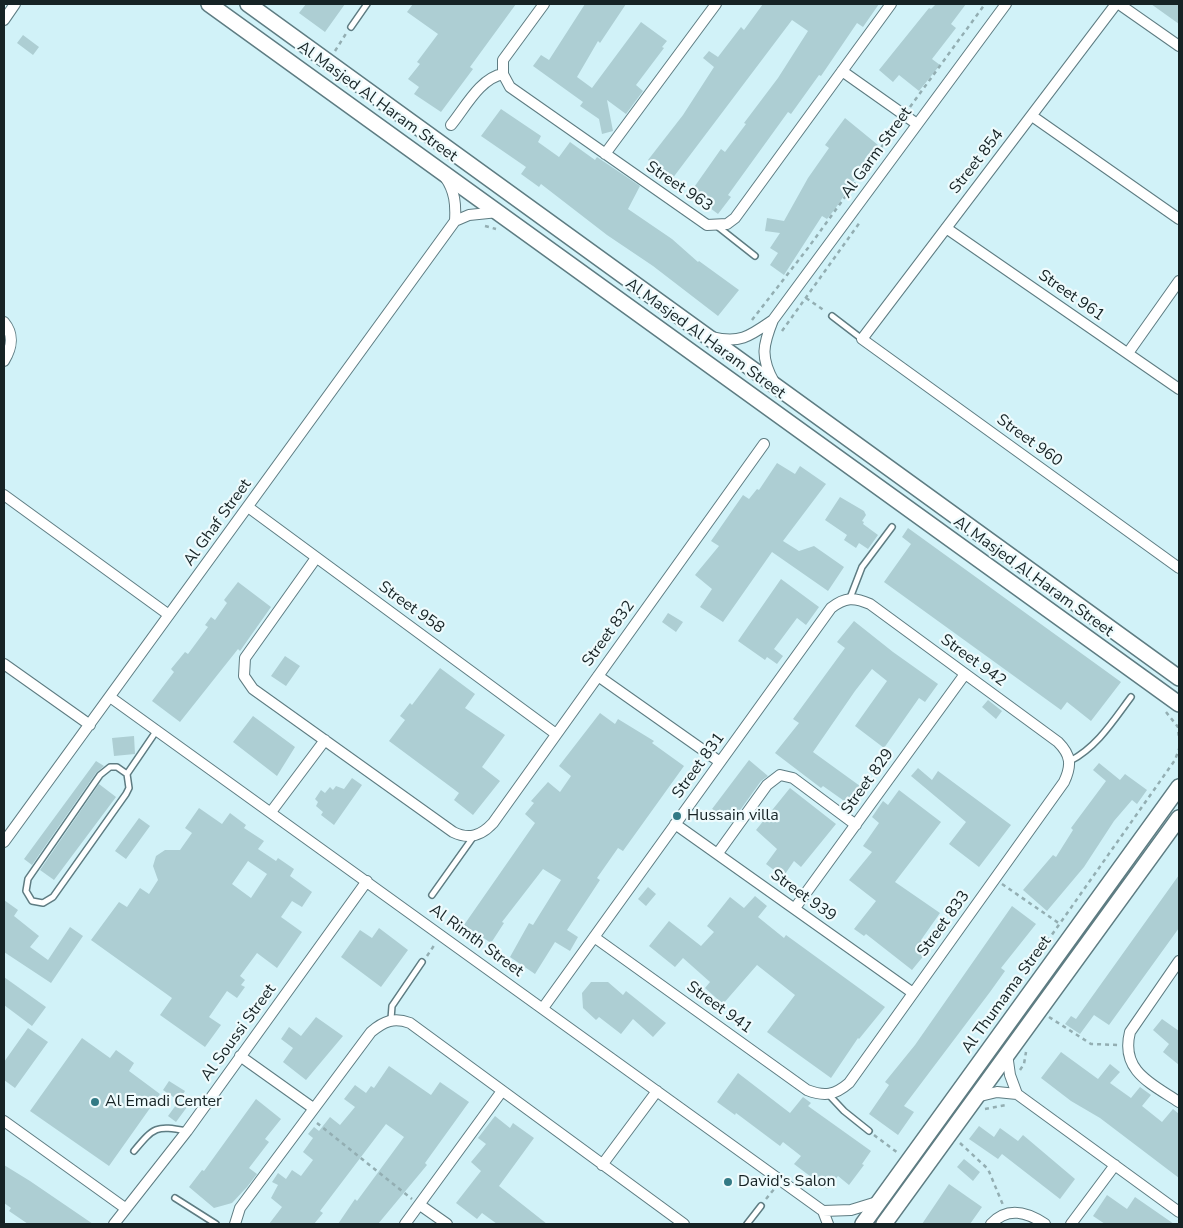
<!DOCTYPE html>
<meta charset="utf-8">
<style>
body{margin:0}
#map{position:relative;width:1183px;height:1228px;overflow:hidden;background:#d1f2f8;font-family:"Nunito Sans",sans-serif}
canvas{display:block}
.frame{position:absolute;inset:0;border:5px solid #162325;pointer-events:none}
</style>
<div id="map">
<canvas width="1183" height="1228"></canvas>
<div class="frame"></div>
</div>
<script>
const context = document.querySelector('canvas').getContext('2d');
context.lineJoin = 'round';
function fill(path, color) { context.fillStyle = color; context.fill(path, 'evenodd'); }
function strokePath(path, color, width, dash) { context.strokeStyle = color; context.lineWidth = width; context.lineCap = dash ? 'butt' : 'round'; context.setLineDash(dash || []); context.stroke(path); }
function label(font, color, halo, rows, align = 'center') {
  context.font = font + ' "Nunito Sans",sans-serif'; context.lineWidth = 4.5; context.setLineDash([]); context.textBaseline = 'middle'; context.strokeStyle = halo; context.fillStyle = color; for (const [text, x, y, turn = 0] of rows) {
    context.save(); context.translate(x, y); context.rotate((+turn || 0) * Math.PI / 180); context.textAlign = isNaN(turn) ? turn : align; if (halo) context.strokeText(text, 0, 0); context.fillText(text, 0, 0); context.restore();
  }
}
const building = new Path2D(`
 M306,4H345L325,32L299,13Z
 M413,4H516L470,67L473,69L441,112L414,94L419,87L408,79L420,64L417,62L438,34L407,12Z
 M585,4H626L600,43L598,41L577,77L592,88L641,22L667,41L662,47L664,48L636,85L643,91L626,114L607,100L613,131L602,134L599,119L580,106L583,102L533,66L541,55L549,60Z
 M763,4H879L863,27L857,23L821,76L819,75L791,114L788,112L728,195L731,197L718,214L690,193L721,149L725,152L746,124L744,123L778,78L808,31L792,20L672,179L648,160L683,115L714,67L703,58L709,51L718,57L741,27L744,30Z
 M936,4H966L951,24L956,28L932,59L940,65L919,91L899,75L893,82L879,70L929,8L931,9Z
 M1151,4H1179V24Z
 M23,35L39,47L33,55L17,43Z
 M501,109L541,136L538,142L559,157L570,142L595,160L597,157L640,186L628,209L672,239L698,262L699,261L739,290L718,316L653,266L607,235L541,184L539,187L521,174L526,167L481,136Z
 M845,118L878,145L835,209L827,219L822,216L784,275L770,265L778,253L770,248L780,233L765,231L767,218L784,221L808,178L829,148L825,145Z
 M777,463L795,474L800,466L826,484L783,541L799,551L814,546L844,567L828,591L772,552L723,622L700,607L712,589L695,575L719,546L711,541L743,495L749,499L757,489L759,490Z
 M840,497L864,511L866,515L862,521L864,522L863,524L878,535L868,549L859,543L856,548L844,540L847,535L825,520Z
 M908,528L1121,682L1091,721L1067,702L1061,710L884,582L911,544L902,537Z
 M781,579L819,607L806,625L797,618L774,649L783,656L777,664L767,657L765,660L738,641Z
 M238,582L271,607L240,651L238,649L180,722L152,701L174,672L171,669L185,652L188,654L208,627L205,625L211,617L215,620L227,603L224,600Z
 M668,613L683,622L676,632L662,622Z
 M854,621L893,652L938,684L925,702L919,698L884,748L855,726L887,681L872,669L855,691L813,752L860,786L847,803L823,786L821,788L775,753L799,723L793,719L845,648L837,642Z
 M285,656L300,666L286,686L271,676Z
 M440,668L475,694L465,708L505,735L482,767L500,781L473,815L454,800L459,793L389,741L405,720L400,716L410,703L412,705Z
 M988,700L1002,711L996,719L982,707Z
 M600,713L615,724L618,719L654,741L652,743L684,766L623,851L618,848L597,878L600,880L567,930L578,937L570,951L555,942L535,974L510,957L529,923L533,925L561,880L543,869L502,922L504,923L491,943L464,925L535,823L525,814L534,803L531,801L548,782L560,792L571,776L559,766Z
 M253,716L295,747L277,776L233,742Z
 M134,736L135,754L114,756L112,738Z
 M749,760L768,776L761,781L731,823L712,809Z
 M96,761L104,766L96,773L32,865L24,859Z
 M1099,763L1120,780L1125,774L1147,790L1137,804L1132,800L1114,821L1084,867L1047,911L1023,890L1053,855L1056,857L1073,830L1071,828L1106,781L1093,770Z
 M918,768L932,780L938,771L1011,825L979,867L949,844L966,822L911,776Z
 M352,778L362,785L334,825L321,815L323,812L316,806L318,802L315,799L321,790L325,793L330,787L333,790L336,786L344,789Z
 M99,784L116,797L54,880L40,870Z
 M790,788L836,824L801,867L794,861L783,877L766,864L777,849L756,830Z
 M899,790L941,822L895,882L940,913L921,940L930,948L912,970L866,934L864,936L854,929L876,901L849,880L872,852L863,846L879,823L872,817L883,801L888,805Z
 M199,808L222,824L230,813L246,825L244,828L264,841L258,849L276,861L278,858L294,869L290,876L312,892L302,907L292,901L281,917L302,932L277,968L257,953L240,976L245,980L241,985L245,987L237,998L227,991L209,1017L221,1025L205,1047L160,1015L172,998L91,940L119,902L127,907L140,888L149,894L158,880L153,866L156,856L165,850H180L192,833L185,828ZM248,861L267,874L251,898L232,884Z
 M139,818L150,826L126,859L115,851Z
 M1179,875V928L1109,1025L1094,1015L1080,1034L1065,1024L1071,1016L1076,1019Z
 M648,887L656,894L646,906L638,899Z
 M755,896L767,906L758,917L784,938L786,935L885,1007L859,1039L858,1038L831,1078L767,1032L795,995L757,965L723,1004L705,988L710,982L683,958L675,967L649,946L669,921L701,946L714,932L707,926L730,897L744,908Z
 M4,900L18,910L14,916L39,936L30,947L48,960L70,927L83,936L51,983L4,952Z
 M1012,906L1036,924L1001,968L1005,971L990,992L904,1106L914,1112L898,1135L869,1114L889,1085L885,1082L915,1045Z
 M379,928L408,950L381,987L341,957L360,930L372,938Z
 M4,977L46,1007L32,1026L4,1005Z
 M591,982H608L623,995L626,991L666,1023L653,1037L633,1019L621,1034L599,1017L596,1020L583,1008L582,993Z
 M316,1017L343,1036L306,1080L283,1062L293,1048L281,1039L289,1027L301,1036Z
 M1162,1019L1179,1031V1065L1163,1052L1169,1044L1153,1030Z
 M28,1028L48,1042L15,1088L4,1080V1062Z
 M82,1038L110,1058L116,1050L134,1063L129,1071L160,1094L109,1166L30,1111Z
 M1061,1052L1098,1079L1110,1064L1120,1072L1110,1083L1131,1098L1140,1087L1151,1095L1142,1106L1162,1122L1173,1109L1179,1114V1178L1100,1118L1071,1101L1041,1078Z
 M389,1066L431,1095L440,1082L469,1102L425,1163L427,1165L378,1224H338L355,1199L357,1201L404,1137L386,1124L320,1211L323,1213L314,1224H269L282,1207L271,1198L278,1185L272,1182L278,1173L286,1179L292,1170L301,1176L313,1160L303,1152L313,1138L308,1134L314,1127L319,1131L330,1117L340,1125L355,1107L344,1099L355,1085L366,1093L371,1086L374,1088Z
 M738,1073L790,1113L803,1097L811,1103L808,1106L871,1151L862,1164L864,1165L849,1185L838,1176L827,1189L794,1164L801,1156L783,1142L780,1146L736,1113L735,1115L717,1102Z
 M169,1081L185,1091L179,1101L163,1090Z
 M256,1099L281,1119L265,1139L269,1142L249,1168L257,1174L247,1187L232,1203L214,1208L189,1187L202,1170L204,1171Z
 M179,1101L187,1107L176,1122L168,1116Z
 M495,1116L510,1128L513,1123L534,1138L499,1186L547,1224H497L482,1213L477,1219L456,1203L481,1171L471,1162L486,1144L478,1138Z
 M979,1126L994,1137L1000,1128L1018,1141L1023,1135L1075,1179L1060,1199L1002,1154L998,1159L969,1139Z
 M964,1159L980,1172L973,1181L957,1167Z
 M4,1165L30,1181L93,1224H28L9,1211L11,1208L4,1203Z
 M949,1184L982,1207L970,1224H922Z
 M1107,1195L1127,1209L1135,1197L1174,1224H1105L1093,1216Z`);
const path = new Path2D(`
 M335,51L347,32
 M910,107L985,4
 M485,226L496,229
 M806,298L825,311
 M752,320L808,248L898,124
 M782,331L860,222
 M1166,712L1178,727L1179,739
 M1002,884L1060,924
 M427,956L435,944
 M1006,1000L1175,760L1179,749
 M1049,1017L1091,1044L1118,1045
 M1020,1070L1024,1064L1026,1052
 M985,1109L1006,1105
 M317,1123L412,1199
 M874,1135L898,1153
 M960,1143L988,1169L1003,1205
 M766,1199L775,1188`);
const lane = new Path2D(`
 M351,27L367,4
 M717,226L755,256
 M832,316L862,339
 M850,598L862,567L892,527
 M1070,761C1097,747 1113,721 1131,697
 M110,767H117L127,774L129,788L126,794L53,897L43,903L32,901L26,891L28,879L100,775Z
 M127,774L157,730
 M432,895L474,836
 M391,1019L392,1006L422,962
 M829,1095L844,1111L869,1131
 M134,1151C154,1127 156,1125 187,1131
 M175,1198L216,1224
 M747,1224L761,1206`);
const street = new Path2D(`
 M544,4L503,60V74L510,87L707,225L727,224L735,218L891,4
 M1116,4L862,339L1179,568
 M1119,4L1179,46
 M4,20L15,4
 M842,71L917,124
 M1032,116L1179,219
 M451,125C465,108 480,78 503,74
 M605,154L716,4
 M445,177C455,191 456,205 455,221
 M946,228L1179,389
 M4,322C14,334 12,348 4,361
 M712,337C740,344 750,336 773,320
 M1128,353L1179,281
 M774,382C760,357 763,345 773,320L1006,4
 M4,495L169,615
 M248,507L556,734
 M316,558L245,658L244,676L253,689L453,832C469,840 481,836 493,823L764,444
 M4,664L90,725
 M598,676L720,762
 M110,697L823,1211L828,1224
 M271,812L325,740
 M675,824L913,993
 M4,842L455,221L469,215L498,212
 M718,853L767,785L780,775L793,778L856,825
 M795,908L965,674
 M1179,961L1130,1032C1120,1071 1152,1084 1179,1102
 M543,1008C639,874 735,741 831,608C845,597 854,597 870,604L1058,742C1071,755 1072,765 1064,782L849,1083C835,1095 825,1097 807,1090L594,937
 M1007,1054L1010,1075L1017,1094
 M240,1056L313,1108
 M976,1097L997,1092L1017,1094L1179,1212
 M4,1121L125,1208
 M602,1165L657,1091
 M420,1205L447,1224
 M823,1211L851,1210L877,1202
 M114,1224L187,1131L367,881
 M235,1224L240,1208L371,1032C384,1021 394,1017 410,1023L684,1224
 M405,1224L502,1091
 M991,1224C1008,1206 1027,1212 1045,1224
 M1071,1224L1115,1165`);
const secondary = new Path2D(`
 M209,4L1179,704
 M248,4L1179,678
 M863,1224L1179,787
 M884,1224L1179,818`);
const markers = [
 [677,816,5,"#337a85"],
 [95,1102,5,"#337a85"],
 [728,1182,5,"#337a85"]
];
const streetNames = [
 ["Al Masjed Al Haram Street",377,102,36],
 ["Al Garm Street",877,153,-54],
 ["Street 854",977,162,-52],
 ["Street 963",679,187,34],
 ["Street 961",1071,296,35],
 ["Al Masjed Al Haram Street",705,339,36],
 ["Street 960",1029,441,36],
 ["Al Ghaf Street",218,523,-54],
 ["Al Masjed Al Haram Street",1033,577,36],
 ["Street 958",411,608,36],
 ["Street 832",609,634,-54],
 ["Street 942",973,661,36],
 ["Street 831",699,766,-54],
 ["Street 829",868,782,-54],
 ["Street 939",803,896,36],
 ["Street 833",944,924,-54],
 ["Al Rimth Street",476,941,36],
 ["Al Thumama Street",1007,995,-54],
 ["Street 941",719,1008,36],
 ["Al Soussi Street",239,1033,-54]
];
const poiNames = [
 ["Hussain villa",687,816],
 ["Al Emadi Center",105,1102],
 ["David’s Salon",738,1182]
];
fill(building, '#adced3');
strokePath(lane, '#5e7c82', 8);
strokePath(street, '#5e7c82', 12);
strokePath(secondary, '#5e7c82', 18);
strokePath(path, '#93aeb2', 2.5, [4, 4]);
strokePath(lane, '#fff', 5);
strokePath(street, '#fff', 10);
strokePath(secondary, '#fff', 15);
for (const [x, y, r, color] of markers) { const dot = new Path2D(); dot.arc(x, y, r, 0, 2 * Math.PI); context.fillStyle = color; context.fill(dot); strokePath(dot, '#eefbfd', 2); }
label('16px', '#162325', '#eefbfd', streetNames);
label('16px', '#162325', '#eefbfd', poiNames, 'left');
</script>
